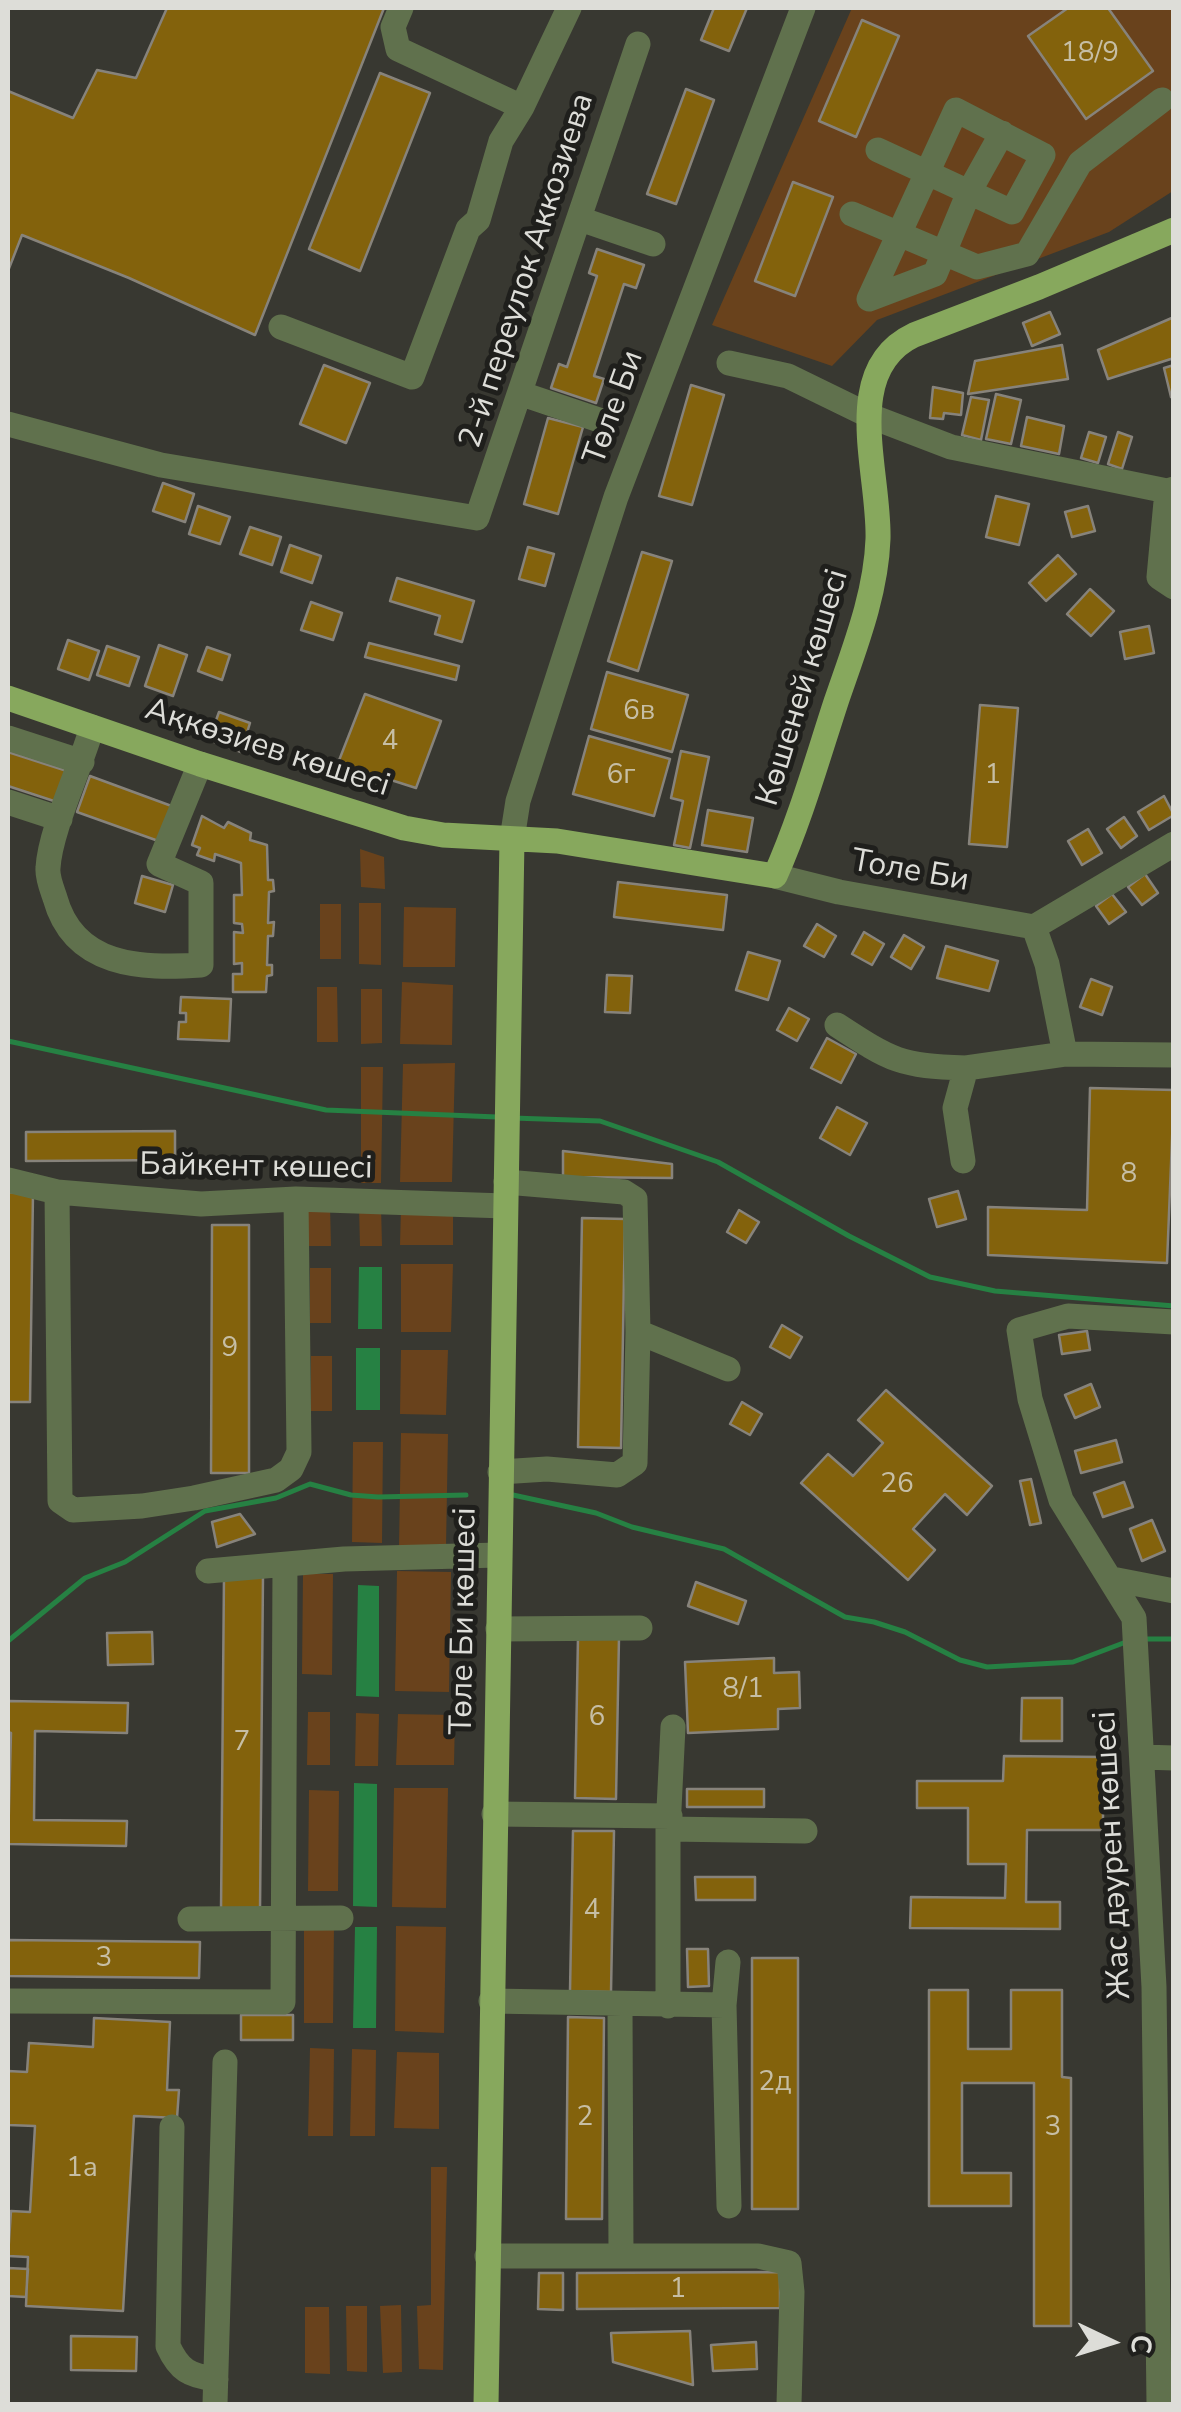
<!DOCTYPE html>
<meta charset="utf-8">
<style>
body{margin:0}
#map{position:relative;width:1181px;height:2412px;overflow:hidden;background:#383831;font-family:"Nunito Sans",sans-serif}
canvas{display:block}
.frame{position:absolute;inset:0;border:10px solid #ddddd8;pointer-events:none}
.north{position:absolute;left:1061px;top:2292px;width:100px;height:100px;-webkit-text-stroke:8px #1f1f1c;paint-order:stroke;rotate:94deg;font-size:28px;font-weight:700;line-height:40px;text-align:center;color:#ddddd8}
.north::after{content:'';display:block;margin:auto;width:35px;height:45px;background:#ddddd8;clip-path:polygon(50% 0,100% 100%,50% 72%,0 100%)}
</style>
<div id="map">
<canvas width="1181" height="2412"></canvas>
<div class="frame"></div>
<div class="north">С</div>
</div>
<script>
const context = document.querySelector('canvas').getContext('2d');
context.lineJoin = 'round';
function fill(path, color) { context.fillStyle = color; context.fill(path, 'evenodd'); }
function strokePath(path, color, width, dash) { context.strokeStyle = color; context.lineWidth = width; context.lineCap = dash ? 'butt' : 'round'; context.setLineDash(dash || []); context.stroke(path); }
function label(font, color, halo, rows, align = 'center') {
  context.font = font + ' "Nunito Sans",sans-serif'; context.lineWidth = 10; context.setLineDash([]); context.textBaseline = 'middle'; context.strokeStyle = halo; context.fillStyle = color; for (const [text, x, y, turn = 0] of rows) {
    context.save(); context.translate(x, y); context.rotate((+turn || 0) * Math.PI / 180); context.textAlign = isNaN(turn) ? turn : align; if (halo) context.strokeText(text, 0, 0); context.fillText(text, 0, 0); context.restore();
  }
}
const green = new Path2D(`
 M852,8H1173V191L1109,232L877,320L832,366L712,325Z
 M360,849L384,857L385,889L361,887Z
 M359,903H381V965L359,964Z
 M320,904H341V959H320Z
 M404,907L456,908L455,967H403Z
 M402,982L453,985L452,1045L400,1044Z
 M317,987H337L338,1042H317Z
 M361,989H382V1043L361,1044Z
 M455,1063L452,1182H400L403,1064Z
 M361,1067H383L381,1183H361Z
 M307,1206H330L331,1246H308Z
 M359,1206H381L382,1246H360Z
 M401,1208H453V1245H400Z
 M401,1264H453L451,1332H401Z
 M310,1268H331V1323H310Z
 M401,1350H448L446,1415L400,1414Z
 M311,1356H332V1411H311Z
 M401,1433L448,1434L446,1547L399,1546Z
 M353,1442H383L382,1543L352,1542Z
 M397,1571L451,1572L449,1692L395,1691Z
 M303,1574H333L332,1675L302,1674Z
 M308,1712H330V1765H307Z
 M356,1713L379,1714L378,1766H355Z
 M398,1714L455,1715L454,1765H396Z
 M394,1788H448L446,1908L392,1907Z
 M309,1790L339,1791L338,1891H308Z
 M304,1922H334L333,2023H304Z
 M396,1926L446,1927L444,2033L395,2031Z
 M310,2048L334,2049L333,2136H308Z
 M352,2049L376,2050L375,2136H350Z
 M397,2052L439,2053V2129L394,2128Z
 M431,2167H447L443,2370L419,2369L417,2306L431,2305Z
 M401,2305L402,2372L383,2373L380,2306Z
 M346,2306H367V2372L347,2371Z
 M305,2307H329L330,2374L305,2373Z`);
const water = new Path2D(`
 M359,1267H382V1329H358Z
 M356,1348H380V1410H356Z
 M358,1585L379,1586V1697L356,1696Z
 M354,1783L377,1784V1907L353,1906Z
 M355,1927H377L376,2028H353Z`);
const stream = new Path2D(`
 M8,1041L326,1110L497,1117
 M513,1118L600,1121L718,1162L849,1236L930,1277L995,1291L1174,1306
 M513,1495L596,1513L632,1527L724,1549L845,1617L874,1622L905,1632L960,1660L987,1667L1073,1662L1126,1642
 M1142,1639H1174
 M8,1641L85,1578L125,1562L205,1511L276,1498L310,1484L351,1495L378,1497L466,1495`);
const building = new Path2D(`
 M167,8H384L255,335L129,278L22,235L8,271V91L73,118L97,70L136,78Z
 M714,8H747L729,51L701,40Z
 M1068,8H1108L1153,71L1086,119L1028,36Z
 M862,20L899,36L856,137L819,121Z
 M380,73L430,93L360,271L309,249Z
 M686,89L714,100L676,204L647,194Z
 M793,182L833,197L795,296L755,281Z
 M597,249L644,265L636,288L624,284L594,376L604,379L596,403L551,388L559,364L567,367L597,276L589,273Z
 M1050,312L1060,334L1032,346L1023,323Z
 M1174,317V358L1108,379L1098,350Z
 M1062,345L1068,379L968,394L975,361Z
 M324,365L370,383L346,443L300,424Z
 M1174,365V396L1171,397L1164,368Z
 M691,385L724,395L692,505L659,496Z
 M933,387L963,393L961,415L944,413L943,419L930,418Z
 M996,394L1021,400L1011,444L986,439Z
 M971,397L989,400L981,440L962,435Z
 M1027,417L1064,426L1059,454L1021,446Z
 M548,418L583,427L558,514L524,504Z
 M1089,432L1106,437L1098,463L1081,458Z
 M1118,432L1132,437L1122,469L1108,464Z
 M163,483L194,494L185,522L153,511Z
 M996,496L1029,504L1019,545L986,537Z
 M198,506L230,517L220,544L189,534Z
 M1088,506L1095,531L1072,537L1065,512Z
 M250,527L281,537L272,565L240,554Z
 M290,545L321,556L312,583L281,572Z
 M528,547L554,554L545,586L519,579Z
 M642,552L672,561L638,671L608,661Z
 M1058,555L1076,574L1046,601L1029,583Z
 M397,578L474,601L462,642L435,634L440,616L390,601Z
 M1090,589L1114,611L1091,636L1067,614Z
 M311,602L342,613L333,640L301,630Z
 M1149,626L1154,653L1125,659L1120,632Z
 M68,640L99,651L89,680L58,669Z
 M369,643L459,666L456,680L365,657Z
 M159,645L187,655L173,696L145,686Z
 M107,646L139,657L129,686L97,675Z
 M207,647L230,655L222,680L198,671Z
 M607,672L688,695L672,752L591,729Z
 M365,694L441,721L416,788L338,763Z
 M980,705L1018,708L1007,847L969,844Z
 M219,712L250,723L241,752L209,740Z
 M589,736L670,759L654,816L573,794Z
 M681,751L709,757L690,848L674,845L683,801L671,798Z
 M8,752L70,772L60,803L8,786Z
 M90,776L177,808L164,843L77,812Z
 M1164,796L1174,815L1149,830L1138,812Z
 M708,810L753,818L747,852L702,845Z
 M202,816L224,828L228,822L251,833L250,840L267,845L268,880H273L274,891L269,892L268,923L274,922L273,936H268L267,965H272V975L267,976L266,992H233V974H242V963L234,964V932L243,933L242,924L234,923V895H242L241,863L215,854L214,861L197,855L200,848L192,845Z
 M1124,817L1137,836L1121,848L1107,829Z
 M1088,829L1102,853L1082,865L1068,841Z
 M1145,874L1158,893L1142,905L1128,887Z
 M142,876L173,885L165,912L135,903Z
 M618,882L727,895L723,930L614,917Z
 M1112,894L1126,912L1109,924L1096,906Z
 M817,924L836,936L824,957L804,946Z
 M864,932L884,944L872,965L852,954Z
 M904,935L924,947L911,969L891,957Z
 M946,946L998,961L989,991L937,978Z
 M748,952L780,961L768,1000L736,990Z
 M607,975L632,976L630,1013L605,1012Z
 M1091,979L1112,987L1102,1015L1080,1007Z
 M181,997L231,999L229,1041L178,1039L179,1022H186V1013H180Z
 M789,1008L809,1019L797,1041L777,1030Z
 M827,1038L856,1054L841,1083L811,1068Z
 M1090,1088L1174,1090L1167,1263L988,1255V1207L1087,1210Z
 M837,1107L867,1123L850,1155L820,1138Z
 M175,1131V1160L26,1161V1132Z
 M563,1151L672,1164V1178L563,1177Z
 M958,1191L966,1219L937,1227L929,1199Z
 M8,1192L33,1193L30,1402H8Z
 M739,1210L759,1222L746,1243L727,1232Z
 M582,1218L625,1219L621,1448L578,1447Z
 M212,1225H249V1473H211Z
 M782,1325L802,1337L790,1358L770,1347Z
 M1087,1331L1090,1350L1062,1354L1059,1335Z
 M1091,1384L1100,1407L1075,1418L1065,1395Z
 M886,1390L992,1486L967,1515L945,1494L913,1529L935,1550L908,1580L801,1483L828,1454L853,1476L883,1443L858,1420Z
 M742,1402L762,1414L750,1435L730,1424Z
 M1116,1440L1122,1462L1081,1473L1075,1451Z
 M1031,1479L1041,1523L1030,1525L1020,1481Z
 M1124,1482L1133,1507L1103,1517L1094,1493Z
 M240,1514L255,1534L217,1547L212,1522Z
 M1152,1520L1165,1551L1142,1561L1130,1529Z
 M224,1575H263L260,1911H221Z
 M696,1582L746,1601L738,1624L688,1606Z
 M152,1632L153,1664L108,1665L107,1633Z
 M578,1637H619L616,1799L575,1798Z
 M774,1658V1673L799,1672L800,1708L778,1709V1729L688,1733L685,1662Z
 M1022,1698H1062V1741H1021Z
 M8,1701L128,1703L127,1733L35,1731L34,1820L127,1821L126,1846L8,1844L11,1733L8,1732Z
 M1004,1756L1103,1757V1830H1027L1026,1902H1060V1929L910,1928L911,1897L1005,1898L1006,1864H968V1808H917V1781H1003Z
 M687,1789H764V1807H687Z
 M573,1831H614L611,1992L570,1991Z
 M695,1877H755V1900H696Z
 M8,1940L200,1942L199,1978L8,1976Z
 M687,1949H708L709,1986L688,1987Z
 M752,1958H798V2209H752Z
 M929,1990H968V2049H1011V1990H1062V2077L1071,2078V2326H1034V2083H962V2173H1011V2206H929Z
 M241,2015H293V2040H241Z
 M568,2017L604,2018L602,2219H566Z
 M94,2018L170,2022L167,2090H179L177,2118L134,2116L123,2311L26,2306L28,2257L8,2256L11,2211L30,2212L35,2126L8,2125V2071L27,2072L29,2043L93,2047Z
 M8,2268L28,2269L26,2297L8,2296Z
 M780,2272V2308L577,2309V2273Z
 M539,2273H563V2310L538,2309Z
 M690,2331L693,2385L613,2362L611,2333Z
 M71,2336L137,2337L136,2371L71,2370Z
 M756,2342L757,2369L713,2371L711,2345Z`);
const minor = new Path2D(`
 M401,8L393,27L398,49L522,107
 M878,150C923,171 967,191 1012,212L1043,155L956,110L869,299L935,274L969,192L1002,133
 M852,214L977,267L1027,254L1080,163L1162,100
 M580,219L653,244
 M281,327L412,377L468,229L478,220L501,141L522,107L569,8
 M729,363L788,376L870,416L951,447L1167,491L1174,489
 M522,394L605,422
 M8,424L161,465L477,518L638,44
 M1167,491L1159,577L1174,587
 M92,727C81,767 50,830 48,868C47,877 52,889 55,898C74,967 141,969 201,965V883L159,864L200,764
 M8,738L82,762
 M8,802L60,819
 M512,839L518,801L616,497L803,8
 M775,876L839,892L1034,927
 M1034,927L1174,844
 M1034,927L1047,964L1065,1054
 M837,1025C892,1061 900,1066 966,1068
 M963,1161L955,1108L966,1068L1065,1054L1174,1055
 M8,1180L57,1192L201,1204L296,1199L505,1206
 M57,1192L60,1501L73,1510L142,1506L194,1498L276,1480L291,1469L299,1452L296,1199
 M638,1332L728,1369
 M500,1472L547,1469L617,1475L635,1463L638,1332L635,1199L624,1192L506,1182
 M208,1571L344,1559L499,1555
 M1112,1579L1174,1591
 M498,1629L640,1628
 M1142,1757L1174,1758
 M494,1814L670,1816
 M668,1829L805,1831
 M190,1919L341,1918
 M728,1962L724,2005L729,2206
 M8,2001L283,2002L285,1565
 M491,2001L724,2005
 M620,2005L621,2256
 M668,2006V1829L673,1727
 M172,2127L168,2346C179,2370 189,2376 216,2379
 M487,2256H758L789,2263L792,2292L789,2404
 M215,2404L225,2062
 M1159,2404L1154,1987L1134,1618L1061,1500L1030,1399L1019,1330L1068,1316L1174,1322`);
const major = new Path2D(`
 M8,698L200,764L404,828L443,835L557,841L775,876C800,820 817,760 836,702C854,649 876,595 878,539C880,472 840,370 914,335L1039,287L1174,230
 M486,2404L512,839`);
const numberNames = [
 ["18/9",1090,54],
 ["6в",639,712],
 ["4",390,742],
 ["6г",621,776],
 ["1",993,776],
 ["8",1129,1175],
 ["9",230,1349],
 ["26",897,1485],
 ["8/1",743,1690],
 ["6",597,1718],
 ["7",242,1743],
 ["4",592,1911],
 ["3",104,1959],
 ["2д",775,2083],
 ["2",585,2118],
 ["3",1053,2128],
 ["1а",82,2169],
 ["1",678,2290]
];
const streetNames = [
 ["2-й переулок Аккозиева",528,271,-72],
 ["Төле Би",615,408,-70],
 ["Көшеней көшесі",804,688,-73],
 ["Ақкөзиев көшесі",267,749,18],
 ["Толе Би",910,872,10],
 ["Байкент көшесі",256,1168,1],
 ["Төле Би көшесі",465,1621,-89],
 ["Жас дәурен көшесі",1114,1855,-93]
];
fill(green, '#69421c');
fill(water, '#268143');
strokePath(stream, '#268143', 5);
fill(building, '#83620c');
strokePath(building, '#87837b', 2.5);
strokePath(minor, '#60714d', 25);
strokePath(major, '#87a85d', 25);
label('28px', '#c6bea5', null, numberNames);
label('32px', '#ddddd8', '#1f1f1c', streetNames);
</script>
